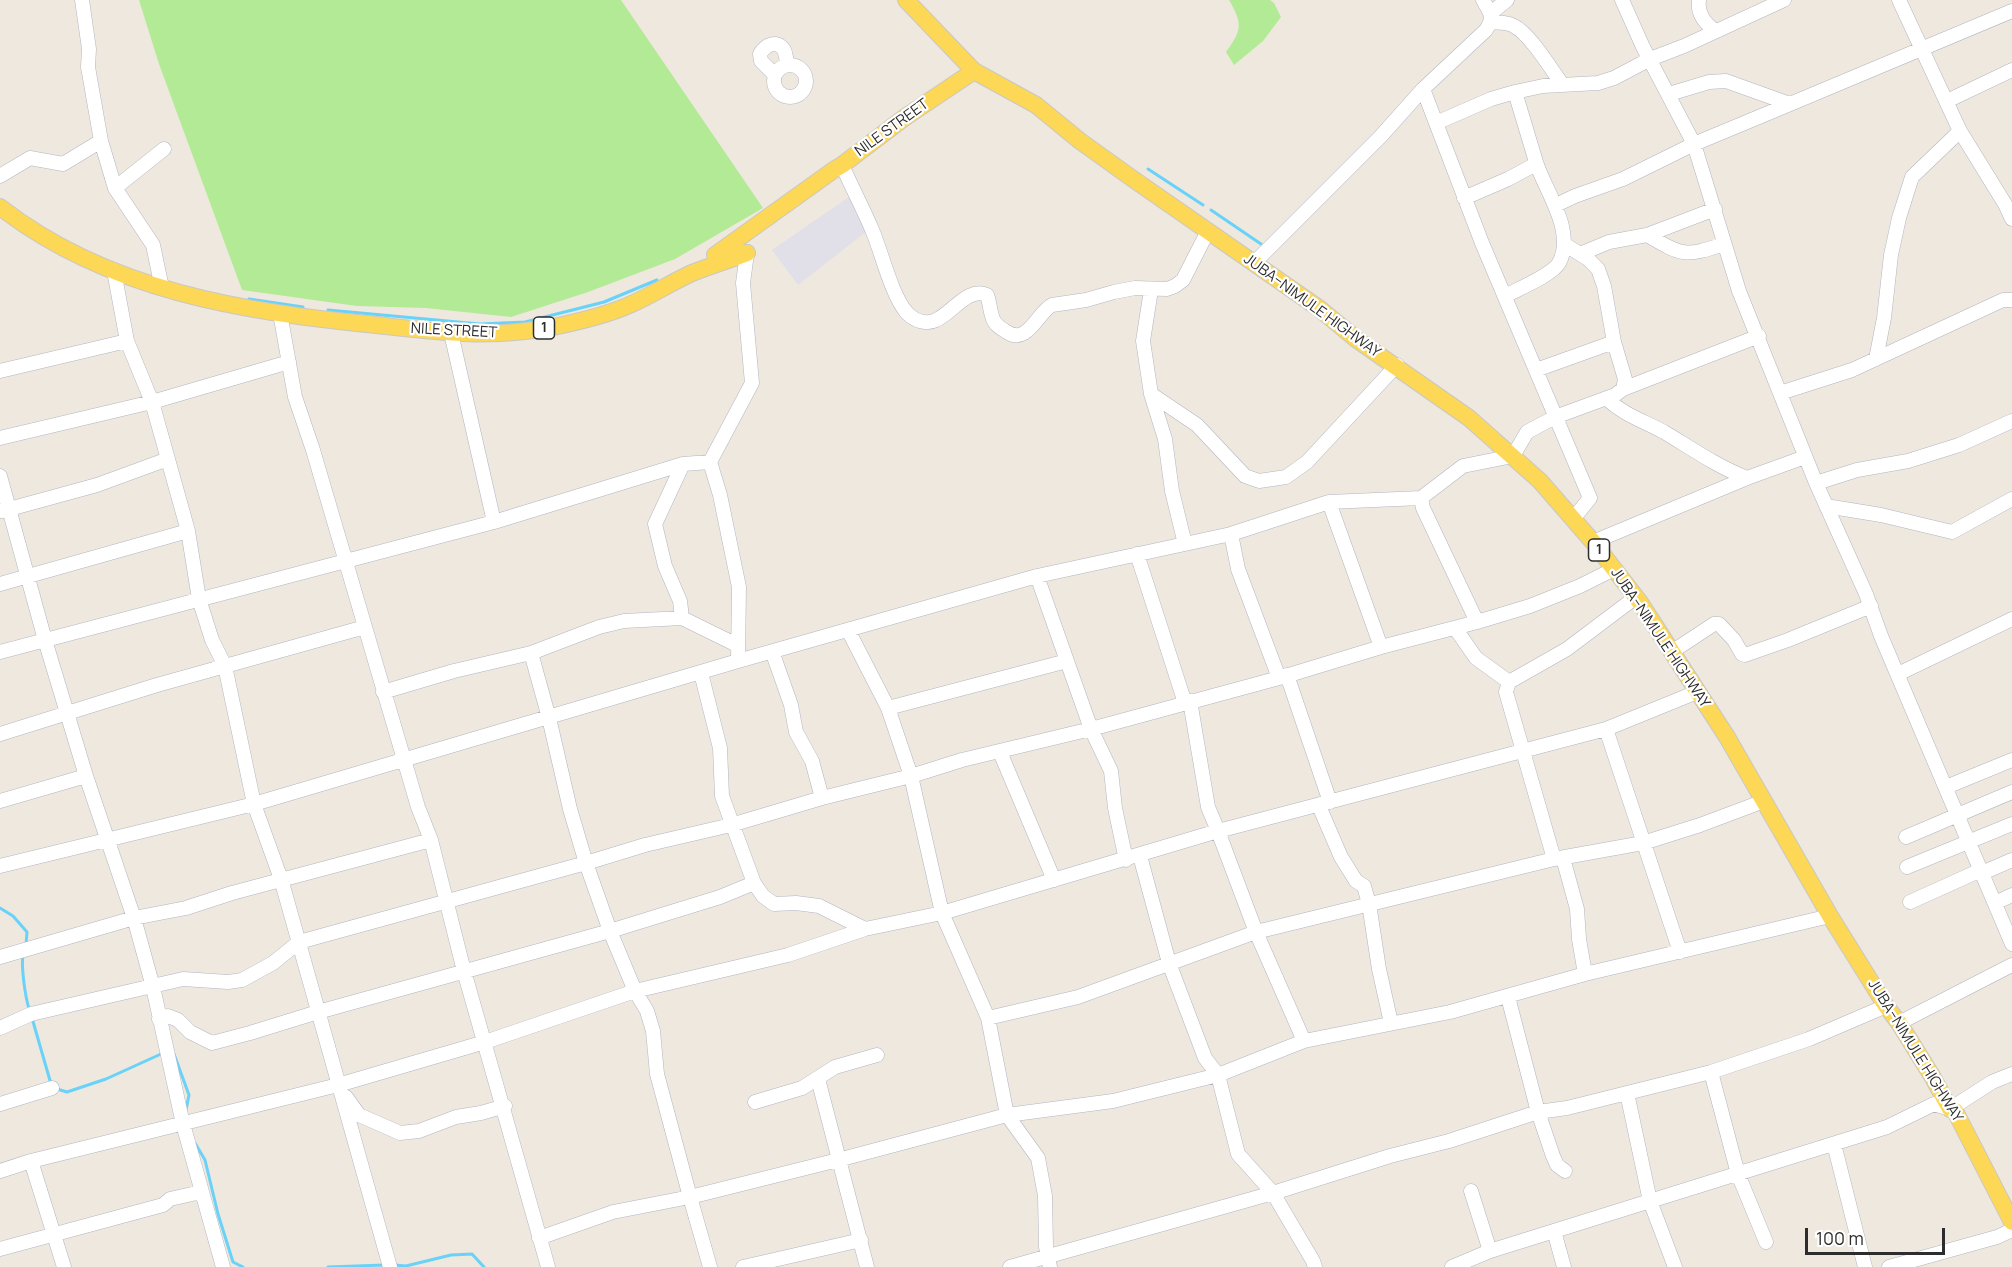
<!DOCTYPE html>
<meta charset="utf-8">
<style>
body{margin:0}
#map{position:relative;width:2012px;height:1267px;overflow:hidden;background:#efe8de;font-family:Manrope,sans-serif}
canvas{display:block}
.scale{position:absolute;left:1805px;top:1228px;width:140px;height:27px;box-sizing:border-box;border:3px solid #2d2d2d;border-top:0;padding-left:8px;font-size:18px;line-height:21px;white-space:nowrap;color:#2d2d2d;-webkit-text-stroke:4px #fff;paint-order:stroke}
</style>
<div id="map">
<canvas width="2012" height="1267"></canvas>
<div class="scale">100 m</div>
</div>
<script>
const context = document.querySelector('canvas').getContext('2d');
context.lineJoin = 'round';
function fill(path, color) { context.fillStyle = color; context.fill(path, 'evenodd'); }
function strokePath(path, color, width, dash) { context.strokeStyle = color; context.lineWidth = width; context.lineCap = dash ? 'butt' : 'round'; context.setLineDash(dash || []); context.stroke(path); }
function label(font, color, halo, rows, align = 'center') {
  context.font = font + ' Manrope,sans-serif'; context.lineWidth = 4.5; context.setLineDash([]); context.textBaseline = 'middle'; context.strokeStyle = halo; context.fillStyle = color; for (const [text, x, y, turn = 0] of rows) {
    context.save(); context.translate(x, y); context.rotate((+turn || 0) * Math.PI / 180); context.textAlign = isNaN(turn) ? turn : align; if (halo) context.strokeText(text, 0, 0); context.fillText(text, 0, 0); context.restore();
  }
}
const industrial = new Path2D(`
 M849,197L867,231L798,285L772,250Z`);
const green = new Path2D(`
 M139,0H621L763,208L675,259L588,292L511,317L426,308L357,306L242,290L159,64Z
 M1229,0H1270L1274,3L1281,17L1263,41L1234,65L1226,52C1242,30 1243,24 1229,0Z`);
const stream = new Path2D(`
 M1148,169L1203,205
 M1211,210L1261,244
 M249,299L303,307
 M328,310L480,324L525,322L604,302L657,280
 M0,908L13,916L27,932L26,945
 M23,954C21,967 25,995 29,1009
 M32,1018L51,1084
 M174,1054L189,1095L186,1110
 M57,1089L67,1092L106,1079L161,1054
 M195,1143L205,1160L218,1214L233,1262L243,1267
 M394,1265L406,1266L451,1255L472,1254L484,1267
 M328,1267L384,1265`);
const minor = new Path2D(`
 M82,0L89,49L88,67L101,141L115,188L153,245L162,288
 M1622,0L1643,47L1694,144L1739,291L1816,483L1866,594L1881,636L2012,944
 M1699,0C1697,14 1705,23 1715,31
 M1899,0L1960,131L2005,204L2012,219
 M1491,13L1507,0
 M1491,22C1498,23 1508,22 1514,26C1530,34 1551,69 1562,84
 M774 81a16 16 0 1 1 32 0a16 16 0 1 1-32 0Z
 M775,75L761,61L760,54C765,45 777,39 784,50C786,54 786,60 788,65
 M1423,89L1482,243L1590,498L1573,519
 M1669,94L1709,82L1726,81L1790,104L2012,11
 M1947,101L2012,70
 M1436,123L1491,99L1515,92L1543,86L1598,83L1614,78L1650,59L1684,46L1784,0
 M842,165C852,188 864,210 873,232C882,254 892,296 907,313C915,321 926,325 936,320C952,313 969,286 987,295C990,303 990,312 993,319C995,325 1002,329 1007,332C1027,346 1038,312 1052,305L1086,300L1114,292L1135,288L1167,289L1175,286L1183,280L1208,231
 M0,176L30,158L63,164L101,141
 M115,188L164,149
 M1464,198L1508,179L1536,164
 M1556,205L1575,196L1623,179L1694,144L1790,104
 M1647,235C1683,256 1685,257 1724,244
 M1580,254L1609,242L1647,235L1715,209
 M1255,262L1381,136L1423,89L1486,30C1495,16 1490,13 1483,0
 M114,271L127,341L152,402L188,531L199,599L212,640L225,666L254,804L281,879L390,1267
 M1151,290L1143,341L1151,394L1165,439L1172,491L1185,544
 M1505,296C1518,289 1552,275 1559,263C1576,231 1545,191 1536,162C1529,139 1522,115 1515,92
 M280,313L295,397L313,450L418,807L431,840L464,971L548,1267
 M451,333L494,522
 M1876,359L1884,318L1891,255L1899,218L1912,177L1960,131
 M1536,370L1614,342
 M0,371L127,341
 M1623,389L1759,336
 M1780,393L1852,370L2003,300H2012
 M1151,394L1197,425L1245,476L1259,481L1286,477L1307,462L1397,365
 M1607,399C1624,415 1644,421 1664,432C1691,448 1716,466 1747,478
 M0,438L152,402L289,362
 M710,462L720,495L739,587L738,661L1037,576L1231,534L1329,502L1421,498L1463,466L1513,456L1527,432L1555,417L1615,395L1623,389L1625,379L1614,342L1604,286L1598,269L1588,259L1564,244
 M0,476L45,640L86,776L134,918L153,987L183,1124L223,1267
 M1816,483L1857,470L1908,461L1959,445L2012,421
 M1421,498L1423,508L1477,622
 M1329,502L1381,647
 M1826,506L1881,515L1952,532L2012,499
 M2,511L97,485L168,459
 M1231,534L1238,569L1279,678
 M1593,542L1747,478L1805,457
 M1137,554L1185,703
 M1037,576L1091,729L1111,771L1115,808L1126,860
 M0,584L188,531
 M682,618L680,601L665,566L655,524L683,464
 M1455,628L1476,658L1509,682
 M848,630L888,708L911,776L942,913L988,1018L1007,1115L1113,1101L1218,1075L1304,1041L1450,1012L1585,974L1830,916
 M1673,651L1714,624H1719L1734,640L1742,654L1745,655L1788,640L1871,606
 M0,652L494,522L683,464L710,462L752,383L743,283L747,253
 M531,653L549,718L570,809L586,863L610,931L635,991L647,1011L653,1031L657,1074L690,1197L613,1212L539,1238
 M773,654L791,705L796,732L812,761L822,798
 M701,673L720,748L722,796L754,883L763,896L774,904L796,903L819,906L865,929
 M1898,674L2012,619
 M1287,675L1330,802
 M383,692L454,671L531,653L599,627L624,621L682,618L737,645
 M1190,701L1208,807L1218,831L1256,932L1304,1041
 M888,708L1067,661
 M1606,729L1680,952
 M0,734L157,685L365,627
 M1000,752L1054,880
 M1946,787L2012,760
 M0,801L86,776
 M1319,806L1341,857L1356,881L1364,886L1369,904L1379,969L1391,1023
 M1906,837L2012,792
 M1140,856L1169,963L1205,1058L1218,1075L1238,1154L1273,1193L1313,1261L1315,1267
 M1563,858L1577,909L1579,939L1585,974
 M1554,859L1506,692L1509,682L1567,649L1636,597
 M0,866L254,804L738,661
 M1907,867L2012,824
 M1982,873L2012,860
 M1910,902L1981,870
 M1995,903L2012,895
 M0,957L134,918L186,908L232,893L431,840
 M1508,997L1538,1112L1553,1156L1557,1165L1565,1171
 M988,1018L1078,997L1256,932L1554,859L1643,843L1700,825L1764,801
 M159,1019L168,1016L178,1020L190,1032L212,1043L250,1033L318,1012L610,931L720,897L754,883
 M1899,1023L2012,965
 M0,1028L31,1014L183,979L228,982L242,980L273,963L299,942L586,863L645,845L731,825L822,798L911,776L962,760L1091,729L1279,678L1381,647L1477,622L1530,606L1580,586L1614,569
 M1711,1072L1738,1174L1766,1242
 M818,1079L867,1267
 M1627,1093L1650,1201L1675,1267
 M346,1097L359,1115L400,1133L419,1131L456,1117L481,1113L505,1106
 M755,1102L802,1088L835,1067L877,1055
 M0,1104L52,1088
 M1834,1144L1865,1267
 M0,1171L31,1161
 M1471,1191L1490,1251
 M1554,1231L1564,1267
 M0,1249L163,1205L170,1199L201,1192
 M64,1267L31,1161L338,1085L485,1042L635,991L788,955L865,929L942,913L1218,831L1606,729L1697,692
 M710,1267L690,1197L838,1160L1007,1115L1038,1158L1045,1196L1046,1247L1050,1267
 M743,1267L861,1240
 M1010,1267L1273,1193L1390,1156L1449,1141L1538,1112L1567,1108L1711,1072L1809,1039L1886,1006
 M1452,1267L1490,1251L1887,1127L1934,1104L1950,1109L1992,1082L2012,1074
 M1889,1267L1997,1237L2012,1230`);
const major = new Path2D(`
 M906,0L974,71L1036,105L1080,141L1133,179L1320,309L1356,339L1469,418L1540,481L1593,542L1639,601L1727,737L1830,916L1886,1006L1899,1023L1932,1076L1950,1109L1955,1111L2012,1222
 M0,207C108,291 244,312 376,325C439,332 489,339 553,327C577,322 604,316 627,306C649,297 670,283 692,273C710,266 729,260 747,253L715,255L835,169L842,165L904,118L974,71`);
const shields = [
 [544,328,21],
 [1599,550,21]
];
const shieldNames = [
 ["1",544,328],
 ["1",1599,550]
];
const streetNames = [
 ["NILE STREET",892,128,-36],
 ["JUBA–NIMULE HIGHWAY",1312,306,36],
 ["NILE STREET",454,331,3],
 ["JUBA–NIMULE HIGHWAY",1660,638,56],
 ["JUBA–NIMULE HIGHWAY",1915,1051,58]
];
fill(industrial, '#e1dfe7');
fill(green, '#b2ea96');
strokePath(stream, '#69d2f9', 3);
strokePath(minor, '#b2b5c1', 15);
strokePath(major, '#c8c8c8', 18);
strokePath(minor, '#fff', 14);
strokePath(major, '#fdd756', 16);
for (const [x, y, w] of shields) { const box = new Path2D(); box.roundRect(x - w / 2, y - 11, w, 22, 4.5); context.fillStyle = '#fff'; context.fill(box); strokePath(box, '#2d2d2d', 1.5); }
label('bold 14px', '#2d2d2d', null, shieldNames);
label('15px', '#2d2d2d', '#fff', streetNames);
</script>
